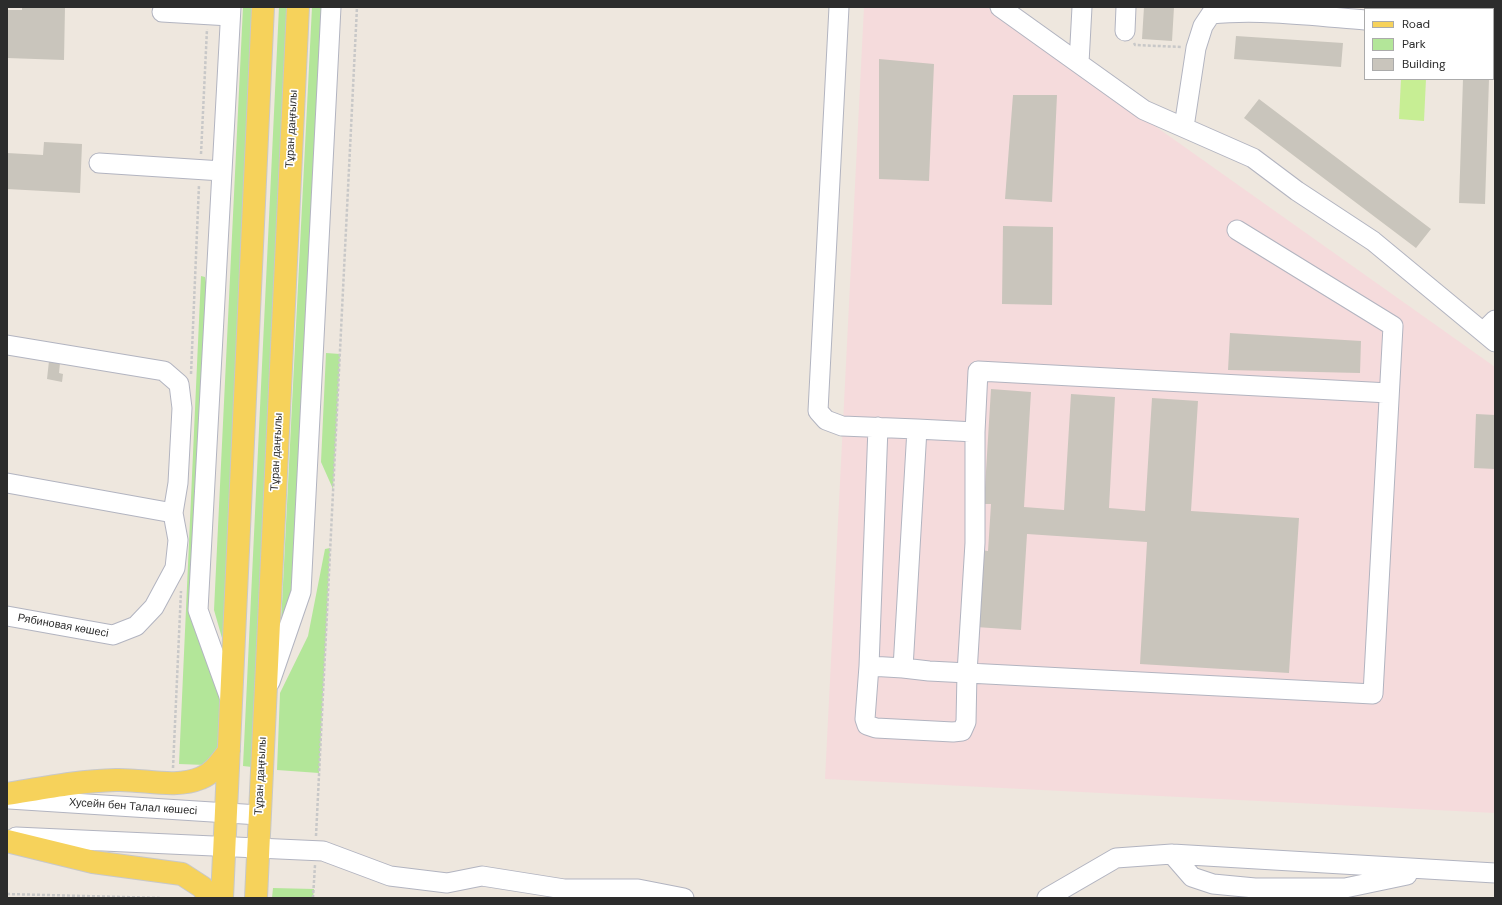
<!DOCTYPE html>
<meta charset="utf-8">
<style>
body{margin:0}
#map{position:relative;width:1502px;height:905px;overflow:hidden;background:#eee7de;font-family:"DM Sans",sans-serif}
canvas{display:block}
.frame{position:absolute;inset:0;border:8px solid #2c2c2c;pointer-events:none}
.legend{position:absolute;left:1364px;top:8px;width:130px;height:72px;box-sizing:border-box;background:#fff;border:1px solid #ababab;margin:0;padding:5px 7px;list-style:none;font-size:12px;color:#2c2c2c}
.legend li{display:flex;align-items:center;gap:8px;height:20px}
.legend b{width:20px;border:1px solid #ababab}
</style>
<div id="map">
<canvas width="1502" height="905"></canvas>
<div class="frame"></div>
<ul class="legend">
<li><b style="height:5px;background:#f6d25b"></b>Road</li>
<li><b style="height:11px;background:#b3e699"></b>Park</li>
<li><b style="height:11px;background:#c9c5bc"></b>Building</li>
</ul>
</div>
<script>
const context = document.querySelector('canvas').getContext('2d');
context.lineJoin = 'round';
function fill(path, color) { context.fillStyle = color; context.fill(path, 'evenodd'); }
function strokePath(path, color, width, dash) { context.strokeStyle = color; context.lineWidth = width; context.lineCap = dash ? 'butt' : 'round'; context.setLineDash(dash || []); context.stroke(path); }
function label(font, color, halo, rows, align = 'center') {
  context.font = font + ' "DM Sans",sans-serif'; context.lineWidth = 3.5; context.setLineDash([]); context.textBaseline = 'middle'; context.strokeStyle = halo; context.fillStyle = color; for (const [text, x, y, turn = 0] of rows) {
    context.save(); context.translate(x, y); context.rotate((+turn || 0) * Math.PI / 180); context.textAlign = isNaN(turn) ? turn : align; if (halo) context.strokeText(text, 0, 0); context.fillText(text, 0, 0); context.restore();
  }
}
const medical = new Path2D(`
 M864,7H987L1495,367V813L825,779Z`);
const green = new Path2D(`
 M243,7H253L224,645L214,610Z
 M279,7H289L252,767L243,766Z
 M312,7H325L294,589L281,624Z
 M201,276L205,277L210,305L194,606L220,687V729L217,751L205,765L179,764Z
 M326,353L340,354L333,489L321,462Z
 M330,548L319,773L277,770L280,693L308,636L325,549Z
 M273,888L314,889L313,898H272Z`);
const pitch = new Path2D(`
 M1401,79H1426L1424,121L1399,119Z`);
const building = new Path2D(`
 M22,7H65L64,60L7,58V10H22Z
 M1144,7H1174L1172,41L1142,39Z
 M1236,36L1343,43L1341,67L1234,59Z
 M879,59L934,64L929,181L879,179Z
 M1463,79H1489L1485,204L1459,203Z
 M1013,95H1057L1052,202L1005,199Z
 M1259,99L1431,229L1416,248L1244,118Z
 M44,142L82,144L80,193L7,189V153L43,155Z
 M1003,226L1053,227L1052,305L1002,304Z
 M1230,333L1361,341L1360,373L1228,370Z
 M49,361L60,363L59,373L63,374L62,382L47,379Z
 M991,389L1031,392L1024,507L1064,510L1071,394L1115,397L1109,508L1145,511L1152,398L1198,401L1191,511L1299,518L1289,673L1140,664L1147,542L1027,534L1021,630L976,627L981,550L988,551L991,504H984Z
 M1476,414L1495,415V469L1474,468Z`);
const path = new Path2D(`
 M1134,43L1135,45L1182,47
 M201,154L207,29
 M191,374L199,185
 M173,768L181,591
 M316,836L357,7
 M7,894L162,898
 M313,898L315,865`);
const minor = new Path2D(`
 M839,7L818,411L826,420L842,426L917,429L903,668L929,671L1373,694L1393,326L1237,230
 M1000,7L1144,110L1253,158L1297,191L1373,241L1483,332
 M1398,9L1407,7
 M162,12L230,16
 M1125,31L1126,7
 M1079,63L1082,7
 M1184,127L1196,48L1203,26L1211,14C1260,9 1316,16 1365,20
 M99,163L222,171
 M1495,320L1483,332L1495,342
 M7,345L164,371L179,384L182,408L178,483L173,513L178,540L175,568L154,607L136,626L113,635L7,616
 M878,427L869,666L903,668
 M917,429L975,432L978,371L1389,393
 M7,483L173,513
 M869,666L865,719L867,725L876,728L953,732L962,731L966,722L967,673L975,543V432
 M270,682L301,592L331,7
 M230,699L198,610L231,7
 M9,799L259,815
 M16,837L323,851L390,876L447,883L482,876L564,889H638L684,898
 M1172,854L1192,877L1213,884L1255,888H1345L1407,875
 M1047,898L1116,858L1172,854L1495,873`);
const major = new Path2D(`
 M7,794C44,788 78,781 116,780C144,779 175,789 201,778C214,773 221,761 229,751
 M7,841L93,862L182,874L202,887L210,898
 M222,898L263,7
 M256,898L298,7`);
const streetNames = [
 ["Тұран даңғылы",292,129,-87],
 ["Тұран даңғылы",277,452,-87],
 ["Рябиновая көшесі",63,626,10],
 ["Тұран даңғылы",261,776,-87],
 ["Хусейн бен Талал көшесі",133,807,4]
];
fill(medical, '#f5dbdc');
fill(green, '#b3e699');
fill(pitch, '#c7ee94');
fill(building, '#c9c5bc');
strokePath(minor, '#b2b4c0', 21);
strokePath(major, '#c8c8c8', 24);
strokePath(path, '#c8c8c8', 2.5, [3, 2]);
strokePath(minor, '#fff', 19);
strokePath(major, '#f6d25b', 22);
label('11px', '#2c2c2c', '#fff', streetNames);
</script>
